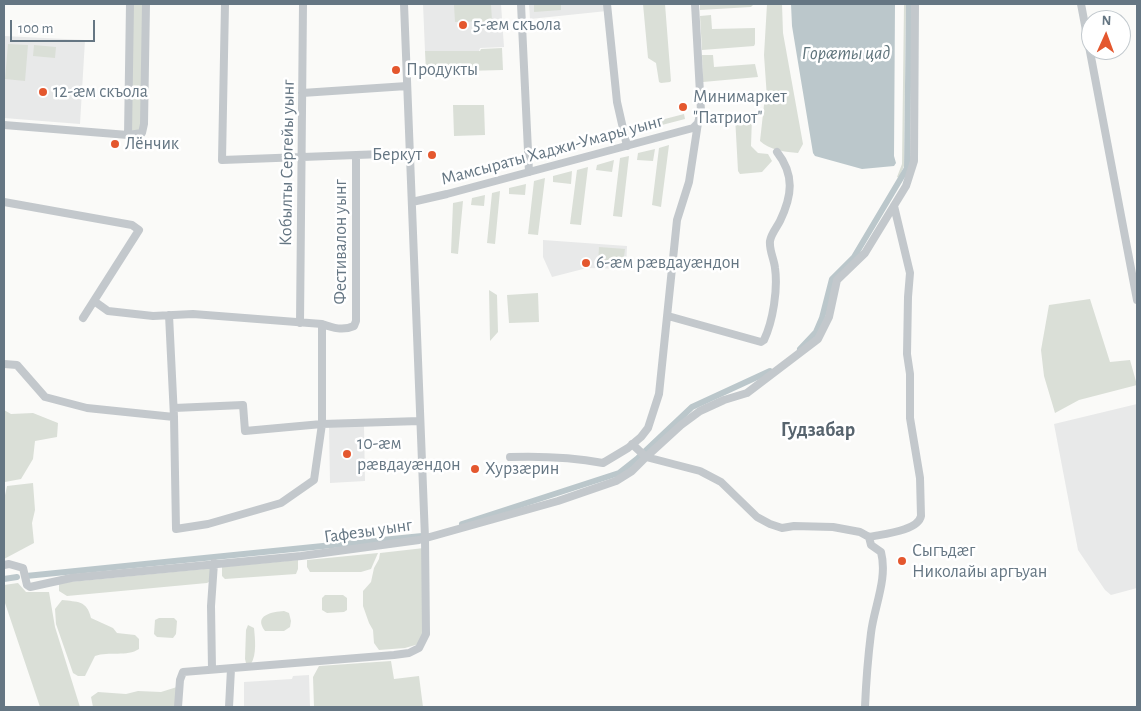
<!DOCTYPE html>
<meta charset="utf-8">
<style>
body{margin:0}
#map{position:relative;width:1141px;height:711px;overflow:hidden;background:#fafaf8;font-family:"Alegreya Sans",sans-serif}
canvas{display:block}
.frame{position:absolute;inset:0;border:5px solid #657683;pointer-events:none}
.north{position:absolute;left:1081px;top:10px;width:50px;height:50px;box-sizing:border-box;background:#fff;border:1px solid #c1c8cd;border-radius:50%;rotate:2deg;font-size:14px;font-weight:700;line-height:20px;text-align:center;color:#657683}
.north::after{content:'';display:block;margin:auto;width:18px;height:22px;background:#e4572e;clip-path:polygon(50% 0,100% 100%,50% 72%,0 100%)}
.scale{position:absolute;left:10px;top:20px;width:85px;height:22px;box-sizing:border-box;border:2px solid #657683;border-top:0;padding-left:6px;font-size:15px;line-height:18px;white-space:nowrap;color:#657683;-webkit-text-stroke:4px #fff;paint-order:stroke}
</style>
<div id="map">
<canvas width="1141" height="711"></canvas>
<div class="frame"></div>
<div class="north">N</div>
<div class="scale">100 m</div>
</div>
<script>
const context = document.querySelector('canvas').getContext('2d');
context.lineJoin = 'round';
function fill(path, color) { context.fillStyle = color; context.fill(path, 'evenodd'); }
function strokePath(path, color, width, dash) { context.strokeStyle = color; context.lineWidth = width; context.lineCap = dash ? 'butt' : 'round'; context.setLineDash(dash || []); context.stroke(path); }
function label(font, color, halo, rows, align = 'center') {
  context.font = font + ' "Alegreya Sans",sans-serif'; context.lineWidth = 5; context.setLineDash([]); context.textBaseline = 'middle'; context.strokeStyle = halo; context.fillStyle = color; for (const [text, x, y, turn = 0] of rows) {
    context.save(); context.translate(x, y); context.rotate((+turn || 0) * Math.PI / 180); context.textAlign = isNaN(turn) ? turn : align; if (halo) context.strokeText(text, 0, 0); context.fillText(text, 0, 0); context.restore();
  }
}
const built = new Path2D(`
 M423,4H501L504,47L480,48L479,51H425Z
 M529,4H606L607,11L530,19Z
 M4,36L85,40L80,124L4,118Z
 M543,240L627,246L626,269L587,268L552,277L543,257Z
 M1137,404V588L1111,595L1105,590L1078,550L1054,424Z
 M364,426L365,481L330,483L329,427Z
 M309,675L310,707H244V682L292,679L293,676Z`);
const green = new Path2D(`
 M132,4H144L141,130L131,131Z
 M491,4L492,21L455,22L454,5Z
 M534,4H561V10L534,12Z
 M643,4H665L671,81L670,82L661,83L659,82L656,63L648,58Z
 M700,4H753V5L751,7L700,10Z
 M767,4H782L783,33L803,144L798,153C786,152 769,150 760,141L764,105L767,98L764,55Z
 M904,4H906L904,166L899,178L897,177L902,164Z
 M711,15L712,29L755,28V44L754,46L702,50L700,16Z
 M8,44L28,45L25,81L5,79Z
 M34,45L56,47L55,58L33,56Z
 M502,48L503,70L426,72L425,51H480L481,49Z
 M702,55H713L714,67L755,64L758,77L703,82Z
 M484,105L485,135L454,136L453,105Z
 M684,114L685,119L635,132L634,127Z
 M750,115L752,117L751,146L758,153L768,154L772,161L762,172L740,174L738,171L735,116Z
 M619,131L620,135L582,145L581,141Z
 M567,145L568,149L543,155L542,151Z
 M669,145L661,207L652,205L659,148Z
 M655,149L653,161L637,160L638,153Z
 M629,156L622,217L613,216L620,158Z
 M520,158L521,162L466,178L465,173Z
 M614,160L612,172L596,170L597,165Z
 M588,167L581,225L570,224L577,170Z
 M572,171L571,184L553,182V176Z
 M545,178L538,235L528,234L534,181Z
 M526,184L525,195L509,194V188Z
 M500,191L495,244L487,243L492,193Z
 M485,195L484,206L471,205L472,198Z
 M463,201L458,254L451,253L453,203Z
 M599,247L625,249L623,264H598Z
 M489,290L497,295L498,332L490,341Z
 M538,293L539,322L509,323L507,295Z
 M1090,299L1110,362L1130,360L1137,385L1079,400L1055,413L1044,376L1041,350L1049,305Z
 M4,410L11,414L33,413L58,423L57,437L35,441L33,459L21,479L5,482L4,485Z
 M33,483L35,510L32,523L34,543L4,559V500L7,486Z
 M424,548L429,627L419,644L405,648L379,650L374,643L373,630L369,623L363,606V591L371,582L374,568L379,559L380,553Z
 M378,553L371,569L361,572H310L307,567V560Z
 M298,560V569L296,574L225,579L222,576V567Z
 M214,568V579L207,583L67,596L59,591V583Z
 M18,583L26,592H49L55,627L80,707H40L4,600V585Z
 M325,595H343L347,598V610L344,612L327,613L322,610V598Z
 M62,600C77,602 87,600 91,618L113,628L117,633L135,635L139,639V649C127,657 109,651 95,656L85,676H78L73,673L56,624L55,609Z
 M284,611L289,613L291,621L290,627L284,631H265C253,615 272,612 284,611Z
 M159,618H174L177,621L176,634L173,638L157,637L154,634L155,620Z
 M248,625L254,628C255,639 257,654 251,664L246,663L245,659L246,630Z
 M391,661L394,679L419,676L423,707H314L313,677L319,666Z
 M177,687L178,707H93L91,697L98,692L126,694L138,691L161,692Z`);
const water = new Path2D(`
 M791,4H895L894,156L896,163L894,166L862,169L815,156L813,153L792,26Z`);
const canal = new Path2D(`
 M800,349L816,332L822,318L832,279L854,257L907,168L909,4
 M462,524L619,473L638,458L692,407L770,371
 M26,576L422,536
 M4,579L17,577`);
const minor = new Path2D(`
 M225,4L222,160L410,153
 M521,4L529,172
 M607,4L617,102L627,146
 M1081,4L1137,300
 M302,93L407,86
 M4,125L128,135L142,133L144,124L146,4
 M128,135L130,4
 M4,202L132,225L139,230L83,318
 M412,202L447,194L693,128L698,123
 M94,301L108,311L153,316L193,314L322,324C333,328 343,331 354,326L356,321V156
 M169,315L174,417L176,529L208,524L281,503L314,480L322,424V324
 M668,316L761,342L764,340C773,321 778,289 775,268C774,259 769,250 770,241C771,234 777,227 780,221C792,196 795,175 777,152
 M300,323L303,4
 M4,364L17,365L45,397L87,408L174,417
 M174,408L243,405L245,431L322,424L420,421
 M510,457C541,456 571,457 603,463L628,448L641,437L648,428L659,394L677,220L689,182L698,123L701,111L695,4
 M646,457L681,425L700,411L724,400L747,393L818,339L829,317L837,280L865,253L906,186L914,161L915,4
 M646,457L700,471L721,482L757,517L770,524L782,528L794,526L833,527L860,532L869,537L871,545L881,552C888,579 874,607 871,633C868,657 866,683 865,707
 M869,537C883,534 918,531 921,516L920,478L910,418V374L907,354L908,297L910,273L894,206
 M4,565L9,564L23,568L27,585L30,587L71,578L301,556L419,540L558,501L616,481L632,471L646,457L632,444
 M212,669L211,606L214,563
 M178,707L180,680L183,672L394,655L409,653L419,648L426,634L425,538L404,4
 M229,707L231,669`);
const markers = [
 [463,25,5,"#e4572e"],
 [396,70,5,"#e4572e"],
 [43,92,5,"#e4572e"],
 [683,107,5,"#e4572e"],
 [115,144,5,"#e4572e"],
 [432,155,5,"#e4572e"],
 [586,263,5,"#e4572e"],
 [347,454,5,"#e4572e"],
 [475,469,5,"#e4572e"],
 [902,561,5,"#e4572e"]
];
const poiNames = [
 ["5-æм скъола",473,25],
 ["Продукты",406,70],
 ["12-æм скъола",53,92],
 ["Минимаркет",693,97],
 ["\"Патриот\"",693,118],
 ["Лёнчик",125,144],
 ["Беркут",422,155,"right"],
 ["6-æм рӕвдауӕндон",596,263],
 ["10-æм",357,444],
 ["рӕвдауӕндон",357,465],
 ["Хурзæрин",485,469],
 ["Сыгъдæг",912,551],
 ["Николайы аргъуан",912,572]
];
const streetNames = [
 ["Мамсыраты Хаджи-Умары уынг",552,150,-15],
 ["Кобылты Сергейы уынг",287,163,-89],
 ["Фестивалон уынг",341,242,-90],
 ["Гафезы уынг",368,531,-8]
];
const waterNames = [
 ["Горӕты цад",846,53]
];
const quarterNames = [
 ["Гудзабар",818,430]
];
fill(built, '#e8e9e9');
fill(green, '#dadfd7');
fill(water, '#bbc7cb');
strokePath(canal, '#bbc7cb', 6);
strokePath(minor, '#c3c8cc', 8);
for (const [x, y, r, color] of markers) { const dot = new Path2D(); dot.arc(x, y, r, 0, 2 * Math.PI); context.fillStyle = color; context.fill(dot); strokePath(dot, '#fff', 2); }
label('18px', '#657683', '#fff', poiNames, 'left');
label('18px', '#657683', '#fff', streetNames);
label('italic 19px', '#60757c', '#fff', waterNames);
label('bold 20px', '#57646e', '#fff', quarterNames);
</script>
